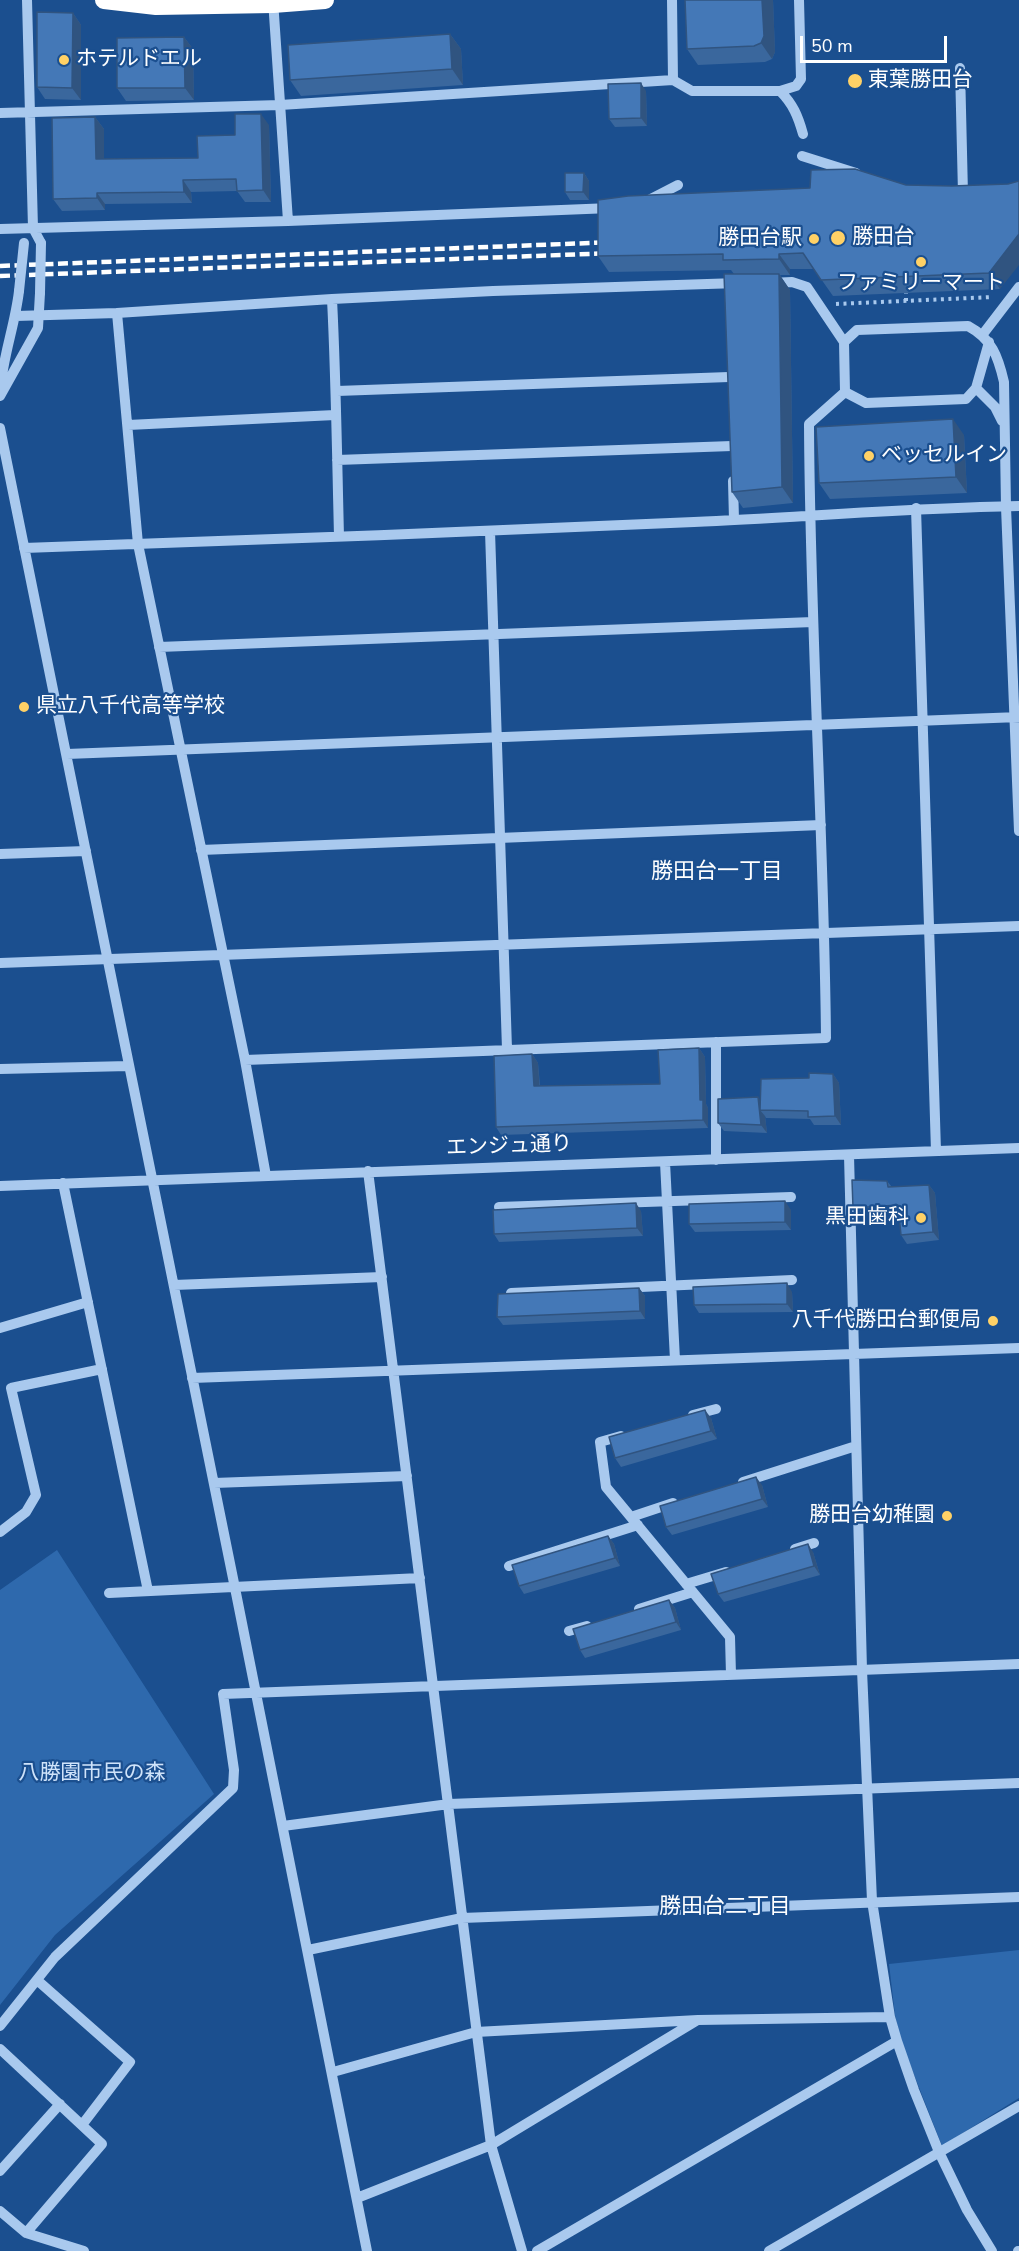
<!DOCTYPE html>
<meta charset="utf-8">
<style>
body{margin:0}
#map{position:relative;width:1019px;height:2251px;overflow:hidden;background:#1b4f8f;font-family:"Nunito Sans",sans-serif}
canvas{display:block}
.scale{position:absolute;left:800px;top:36px;width:147px;height:27px;box-sizing:border-box;border:3px solid #fff;border-top:0;padding-left:8px;font-size:18px;line-height:21px;white-space:nowrap;color:#fff;-webkit-text-stroke:4px #1b4f8f;paint-order:stroke}
</style>
<div id="map">
<canvas width="1019" height="2251"></canvas>
<div class="scale">50 m</div>
</div>
<script>
const context = document.querySelector('canvas').getContext('2d');
context.lineJoin = 'round';
function fill(path, color) { context.fillStyle = color; context.fill(path, 'evenodd'); }
function strokePath(path, color, width, dash) { context.strokeStyle = color; context.lineWidth = width; context.lineCap = dash ? 'butt' : 'round'; context.setLineDash(dash || []); context.stroke(path); }
function label(font, color, halo, rows, align = 'center') {
  context.font = font + ' "Nunito Sans","Noto Sans JP",sans-serif'; context.lineWidth = 4.5; context.setLineDash([]); context.textBaseline = 'middle'; context.strokeStyle = halo; context.fillStyle = color; for (const [text, x, y, turn = 0] of rows) {
    context.save(); context.translate(x, y); context.rotate((+turn || 0) * Math.PI / 180); context.textAlign = isNaN(turn) ? turn : align; if (halo) context.strokeText(text, 0, 0); context.fillText(text, 0, 0); context.restore();
  }
}
const green = new Path2D(`
 M57,1550L214,1794L55,1935L0,2005V1590Z
 M1019,1950V2098L942,2146L900,2039L895,2015L889,1964Z`);
const path = new Path2D(`
 M906,301V293
 M836,304L993,297`);
const minor = new Path2D(`
 M27,0L33,228L41,243
 M273,0L288,221
 M672,0L673,80
 M960,68L963,194
 M780,91C793,104 798,116 803,134
 M0,113L280,105L673,80L692,91H780L796,86L801,79L799,0
 M802,156L856,173
 M647,201L678,185
 M0,229L288,221L611,208
 M771,283L792,282L807,287L844,342
 M332,299C336,378 337,457 339,536
 M117,313L138,544L245,1060L266,1176
 M16,316L117,313L332,299L493,291L738,283
 M983,334L1019,287
 M989,342L976,388L966,399L866,403L845,392L844,342L857,330L968,326C992,339 998,356 1004,382L1006,507L1019,831
 M976,388L995,407L1002,421
 M337,391L729,377
 M0,393C2,358 15,326 19,291
 M0,396L38,328L40,293
 M128,425L335,415
 M0,428L235,1588L367,2251
 M337,460L732,446
 M733,481L734,520
 M916,508L936,1151
 M490,531L507,1049
 M24,548C247,541 471,532 694,522C803,517 910,508 1019,506
 M159,647L813,622
 M67,754L1019,717
 M201,850L821,825
 M0,854L86,851
 M0,963L1019,926
 M716,1042V1160
 M245,1060L826,1038C824,833 810,629 809,424L845,392
 M0,1069L129,1066
 M849,1155L862,1670L872,1901L890,2017L897,2041L914,2090L939,2152L967,2210L992,2251
 M665,1162L675,1360
 M368,1171L491,2145L522,2251
 M63,1183L148,1591
 M0,1186L1019,1148
 M499,1207L791,1197
 M174,1285L382,1277
 M511,1293L792,1280
 M0,1328L88,1302
 M192,1378L1019,1348
 M693,1415L716,1409
 M621,1436L600,1442L606,1487L730,1637L731,1675
 M743,1482L856,1446
 M214,1483L407,1476
 M631,1517L673,1503
 M0,1532L26,1512L36,1495L11,1388L102,1369
 M795,1549L814,1543
 M509,1566L638,1525
 M686,1584L726,1572
 M109,1593L420,1578
 M639,1609L693,1592
 M569,1631L587,1626
 M283,1826L449,1804L1019,1783
 M308,1950L462,1918L1019,1897
 M37,1980L130,2062L82,2125
 M0,2026L55,1957L233,1788L234,1770L223,1694L1019,1664
 M0,2049L102,2144L26,2233
 M333,2072L476,2032L698,2020L890,2017
 M0,2171L60,2104
 M357,2198L491,2145L696,2021
 M0,2211L26,2233L84,2251
 M537,2251L897,2041
 M769,2251L1019,2106
 M1018,2251H1019`);
const highway = new Path2D(`
 M104,0L156,6L273,4L325,0`);
const rail = new Path2D(`
 M0,266L615,242
 M0,276L614,253`);
const minorBridge = new Path2D(`
 M19,291L24,243
 M40,293L41,243`);
const wall = new Path2D(`
 M773,0L775,52L772,59L765,62L698,65L687,49Z
 M73,13L81,25V100L45,99L37,87Z
 M450,34L461,49L463,85L301,96L290,80Z
 M184,37L193,49L194,100L126,101L117,88Z
 M646,91L647,126L615,127L609,119Z
 M95,117L104,129V159L198,158L235,135L269,125L271,202H245L237,191L191,192L192,203L105,204V210L62,211L53,199Z
 M584,173L589,181V200H570L565,192Z
 M906,185L952,186L1000,289L833,296L814,269H790V275H780L790,290L793,503L743,508L732,492L734,274L731,270L609,272L598,256Z
 M964,435L967,493L830,499L819,483Z
 M699,1048L705,1057L706,1104L708,1108V1128L501,1135L496,1127L532,1054L538,1063L540,1086L660,1084Z
 M833,1074L839,1083L841,1125H814L810,1119L766,1118L765,1116L767,1133L724,1131L718,1123L761,1101L809,1078Z
 M887,1181L892,1187L929,1185L935,1193L939,1240L907,1244L901,1235L899,1214L859,1216L853,1208Z
 M791,1210V1230L695,1232L689,1224Z
 M641,1211L643,1236L499,1242L494,1234Z
 M639,1288L645,1296V1319L503,1325L497,1317Z
 M792,1292L793,1312L699,1313L694,1305Z
 M711,1418L717,1439L621,1467L615,1458Z
 M762,1485L768,1507L672,1535L666,1527Z
 M608,1536L614,1544L620,1566L524,1594L519,1586Z
 M813,1552L820,1575L724,1602L718,1594Z
 M669,1600L675,1608L681,1630L585,1658L580,1650Z`);
const shadedWall = new Path2D(`
 M762,0H773L775,52L772,59L761,43Z
 M73,13L81,25V100L72,88Z
 M450,34L461,49L463,85L452,69Z
 M184,37L193,49L194,100L185,88Z
 M641,83L646,91L647,126L641,118Z
 M261,114L269,125L271,202L263,190Z
 M95,117L104,129V171L96,159Z
 M584,173L589,181V200L583,192Z
 M183,180L191,192L192,203L184,192Z
 M97,193L105,204V210L97,198Z
 M1019,234V265L1000,289L989,273Z
 M779,254L790,269V275L779,259Z
 M779,274L790,290L793,503L782,487Z
 M953,419L964,435L967,493L956,477Z
 M699,1048L705,1057L706,1104L708,1108V1128L703,1120L700,1100Z
 M532,1054L538,1063L540,1094L534,1086Z
 M833,1074L839,1083L841,1125L835,1116Z
 M758,1097L764,1105L760,1110L765,1116L767,1133L761,1125Z
 M929,1185L935,1193L939,1240L933,1232Z
 M785,1201L791,1210V1230L785,1222Z
 M636,1203L641,1211L643,1236L637,1228Z
 M787,1283L792,1292L793,1312L787,1304Z
 M639,1288L645,1296V1319L640,1311Z
 M705,1410L711,1418L717,1439L711,1431Z
 M756,1477L762,1485L768,1507L762,1499Z
 M608,1536L614,1544L620,1566L615,1558Z
 M808,1544L813,1552L820,1575L814,1566Z
 M669,1600L675,1608L681,1630L676,1622Z`);
const building = new Path2D(`
 M685,0H762L764,36L761,43L754,46L687,49Z
 M37,12L73,13L72,88L37,87Z
 M450,34L452,69L290,80L288,45Z
 M184,37L185,88H117V38Z
 M641,83V118L609,119L608,84Z
 M235,114H261L263,190L237,191L236,179L183,180L184,192L97,193V198L53,199L52,118L95,117L96,159L198,158L197,136L235,135Z
 M855,169L906,185L952,186L1008,184L1019,181V234L989,273L821,280L803,253L779,254V259L723,260V254L598,256V200L628,196L810,188L811,170Z
 M565,173H584L583,192H565Z
 M724,274H779L782,487L732,492Z
 M953,419L956,477L819,483L816,427Z
 M699,1048L700,1100H703V1120L496,1127L494,1056L532,1054L534,1086L660,1084L658,1050Z
 M809,1073L833,1074L835,1116L808,1117V1111L760,1110L761,1079L809,1078Z
 M758,1097L761,1125L718,1123V1099Z
 M852,1180L887,1181L888,1187L929,1185L933,1232L901,1235L898,1205L853,1208Z
 M785,1201V1222L689,1224V1204Z
 M636,1203L637,1228L494,1234L493,1210Z
 M787,1283V1304L694,1305L693,1287Z
 M639,1288L640,1311L497,1317L498,1294Z
 M705,1410L711,1431L615,1458L609,1437Z
 M756,1477L762,1499L666,1527L660,1506Z
 M608,1536L615,1558L519,1586L512,1565Z
 M808,1544L814,1566L718,1594L711,1574Z
 M669,1600L676,1622L580,1650L573,1629Z`);
const markers = [
 [64,60,6,"#ffd166"],
 [855,81,8,"#ffd166"],
 [838,238,8,"#ffd166"],
 [814,239,6,"#ffd166"],
 [921,262,6,"#ffd166"],
 [869,456,6,"#ffd166"],
 [24,707,6,"#ffd166"],
 [921,1218,6,"#ffd166"],
 [993,1321,6,"#ffd166"],
 [947,1516,6,"#ffd166"]
];
const poiNames = [
 ["ホテルドエル",76,60],
 ["東葉勝田台",868,81],
 ["勝田台",852,238],
 ["勝田台駅",802,239,"right"],
 ["ファミリーマート",921,284,"center"],
 ["ベッセルイン",881,456],
 ["県立八千代高等学校",36,707],
 ["黒田歯科",909,1218,"right"],
 ["八千代勝田台郵便局",981,1321,"right"],
 ["勝田台幼稚園",935,1516,"right"]
];
const streetNames = [
 ["エンジュ通り",509,1147,-2]
];
const parkNames = [
 ["八勝園市民の森",92,1774]
];
const neighbourhoodNames = [
 ["勝田台一丁目",717,873],
 ["勝田台二丁目",725,1908]
];
fill(green, '#2e69ad');
strokePath(path, '#a9c9ee', 4, [3, 4.5]);
strokePath(minor, '#a9c9ee', 10);
strokePath(highway, '#fff', 18);
strokePath(rail, '#fff', 4.5, [10, 4.5]);
strokePath(minorBridge, '#a9c9ee', 10);
fill(wall, '#3a679d');
fill(shadedWall, '#305480');
fill(building, '#4478b7');
strokePath(building, '#305480', 1.5);
for (const [x, y, r, color] of markers) { const dot = new Path2D(); dot.arc(x, y, r, 0, 2 * Math.PI); context.fillStyle = color; context.fill(dot); strokePath(dot, '#1b4f8f', 2); }
label('21px', '#fff', '#1b4f8f', poiNames, 'left');
label('21px', '#fff', '#1b4f8f', streetNames);
label('21px', '#cfe3fa', '#1b4f8f', parkNames);
label('22px', '#fff', '#1b4f8f', neighbourhoodNames);
</script>
